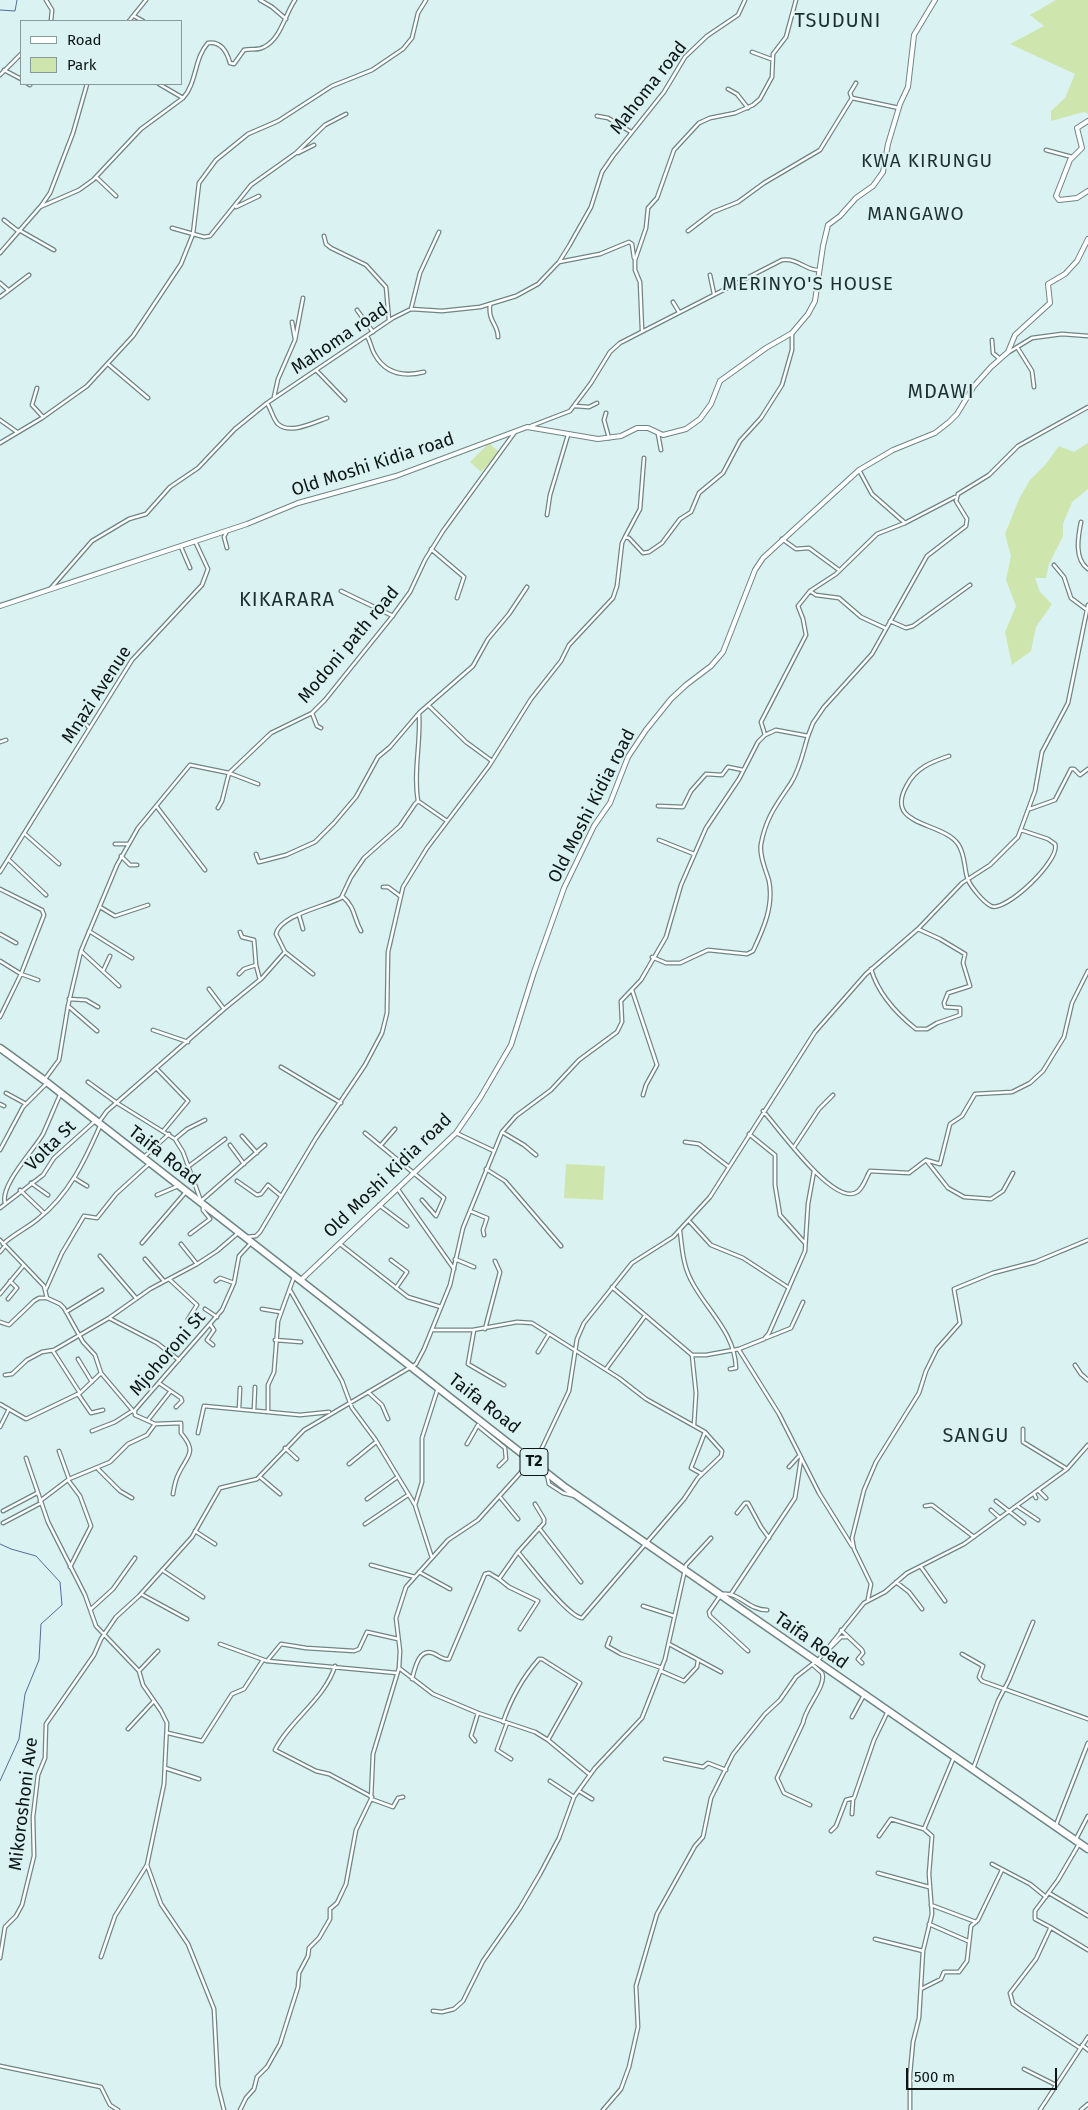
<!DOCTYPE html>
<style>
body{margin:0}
#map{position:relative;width:1088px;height:2110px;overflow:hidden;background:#daf2f1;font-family:"Fira Sans",sans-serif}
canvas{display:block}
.legend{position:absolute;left:20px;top:20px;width:162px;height:65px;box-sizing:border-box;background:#daf2f1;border:1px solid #889a99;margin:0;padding:6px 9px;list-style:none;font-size:15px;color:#0d1515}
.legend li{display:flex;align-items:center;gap:10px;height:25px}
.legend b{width:25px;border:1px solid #889a99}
.scale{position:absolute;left:906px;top:2068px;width:151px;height:22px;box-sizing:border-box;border:2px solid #0d1515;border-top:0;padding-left:6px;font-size:15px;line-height:18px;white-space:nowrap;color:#0d1515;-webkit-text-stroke:4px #daf2f1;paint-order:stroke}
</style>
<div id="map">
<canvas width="1088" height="2110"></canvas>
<ul class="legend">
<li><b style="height:6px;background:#fff"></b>Road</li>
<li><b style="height:14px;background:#cee6ae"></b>Park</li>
</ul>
<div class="scale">500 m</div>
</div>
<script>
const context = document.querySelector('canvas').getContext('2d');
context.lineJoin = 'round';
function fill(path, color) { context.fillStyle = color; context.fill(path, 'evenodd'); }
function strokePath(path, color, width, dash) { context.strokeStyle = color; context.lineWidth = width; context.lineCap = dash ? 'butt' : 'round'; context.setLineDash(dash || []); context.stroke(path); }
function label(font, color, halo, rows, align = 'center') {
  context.font = font + ' "Fira Sans",sans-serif'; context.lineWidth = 4; context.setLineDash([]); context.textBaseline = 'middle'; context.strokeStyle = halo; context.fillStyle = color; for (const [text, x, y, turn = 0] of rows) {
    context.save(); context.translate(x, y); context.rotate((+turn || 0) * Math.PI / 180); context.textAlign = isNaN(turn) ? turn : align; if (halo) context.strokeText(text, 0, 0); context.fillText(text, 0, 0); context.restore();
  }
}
const green = new Path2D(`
 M1056,0H1088V114L1084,112L1051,121V111L1065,98L1075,74L1010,44L1044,26L1030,15Z
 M489,443L499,452L481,472L470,462Z
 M1088,443V489L1072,502L1063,524V536L1049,564L1046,578H1035L1040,592L1052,604L1036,627L1031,651L1012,665L1005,632L1016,606L1006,580L1011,556L1005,534L1019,499L1030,480L1046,464L1059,446L1074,452Z
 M566,1164L605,1166L603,1200L564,1198Z`);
const stream = new Path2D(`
 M0,10L15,11L17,0
 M0,1544L11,1549L36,1556L60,1582L62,1605L41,1624L39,1660L25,1694L19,1739L0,1781`);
const street = new Path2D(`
 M46,0L52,10L51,21
 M260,0L272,7L286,19
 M134,16L143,21
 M129,21L146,0
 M752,52L771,59
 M4,70L21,79
 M0,75L21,54
 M856,83L850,93L852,98L899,108
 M28,84L30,85
 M159,84L183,98
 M728,89L737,94L748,108
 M597,116L608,118L631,132
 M1046,150L1072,157
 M298,153L314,145
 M96,177L116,196
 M41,206L50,193L73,133L87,84
 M236,207L259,196
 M4,220L18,231
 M172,228L204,237L210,236L251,185L296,153L325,125L346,114
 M19,230L54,250
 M688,231L713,212L738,202L764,183L820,150L852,98
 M324,236L326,244L331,248L366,265L386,287L389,320
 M0,253L40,207L79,190L93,180L141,129L183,98C197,83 194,58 208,43C221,41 227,52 230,63L234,64L244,50C251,48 257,51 264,47C281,39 285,14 295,0
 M559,262L600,254L629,242L632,244L634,258
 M710,275L714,294
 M0,283L8,290
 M0,297L29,275
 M673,302L679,312
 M490,305C488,322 498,324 498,337
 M411,309L420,273L439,232
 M357,310L373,332
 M292,322L295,339
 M642,330L640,282L635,270V260L646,228L648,208L657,198L674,150L699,123L710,118L735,113L753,105L760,99L772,77L773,54L786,37L796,0
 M367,336C371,342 371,349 375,355C386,374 404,377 424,372
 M992,340L993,353L1000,359
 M1017,347L1032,371L1034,387
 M1009,352L1032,338L1062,334L1088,336
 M108,364L148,398
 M316,370L345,400
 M37,388L32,405L43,417
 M274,397L278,379L295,340L303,298
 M267,403C271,409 273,419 278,424C290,435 315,422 327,418
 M575,406L589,407L597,403
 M606,413L604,420L609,438
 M0,420L17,432
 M531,426L570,411L591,383L610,352L620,343L782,260C799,258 806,271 819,270
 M658,434L661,450
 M0,443L42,418L87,386L133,336L181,264L193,234L199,183L216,160L248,134L278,121L332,86L372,70L403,49L412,38L418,13L426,0
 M859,470L872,494L905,523
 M547,515L550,495L568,435
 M1081,522C1078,537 1074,559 1088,569
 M625,537L640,509L644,458
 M782,539L796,549L809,548L839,570
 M181,547L190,568
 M227,548L224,537L227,531
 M431,549L464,577L457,598
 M1054,565L1064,577L1071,598L1087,610
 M51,588L92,541L129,519L146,514L170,487L198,468L235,429L267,403L393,318L411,309L442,311L480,307L516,296L538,284L559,262L569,246L591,207L602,172L613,156L664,92L685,57L707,36L738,15L745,0
 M341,591L393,616
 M810,591L816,595L839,598L861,617L885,628
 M890,621L906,628L913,626L970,585
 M428,705L466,742L492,761
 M312,713L317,726L321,728
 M82,719L89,728
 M765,735L761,722L806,635L803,619L798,606L810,591L836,574L877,534L905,523L955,497
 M0,742L6,740
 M949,756C931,762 916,768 907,785C883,827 942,821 958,844C965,854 964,866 967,877C969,885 983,902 991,906C1005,913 1061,860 1055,844L1048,839L1021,830
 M418,801C413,772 421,743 419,713
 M658,806L683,807L691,791L706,774L722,775L728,767L743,770
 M157,807L205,870
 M218,808L222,801L229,773L258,784
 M1030,809L1055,800L1071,769H1074L1080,775L1088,769
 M25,834L59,864
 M659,840L694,854
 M115,844H128
 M256,854L259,862L286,855L315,842L334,823L356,797L378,757L390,747L419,713L473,666L488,639L509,614L527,587
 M121,856L130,865H137
 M8,859L46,895
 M0,872L132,660L202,585L208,569L195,541
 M383,887H388L400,896
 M0,889L42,910L44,915L21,974L0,1017
 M342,896C356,908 353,917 361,931
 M100,907L115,916L148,905
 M299,915L303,929
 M89,931L132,958
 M240,932L242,937L254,940L256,965L260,980
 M0,934L16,943
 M81,951L119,986
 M285,952L313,974
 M652,957L666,963H680L708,950L747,954L753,951C763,930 774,906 769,881C766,870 759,856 761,844C766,817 777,804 791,783C800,769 803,752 808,736
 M0,961L21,974L38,980
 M871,969C878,993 897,1014 916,1029H927L937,1023L960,1015V1008L945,1007L944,1003L948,993L970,986L963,963L965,954L940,939L918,929
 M103,971L110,956
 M239,974L244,969L256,965
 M209,989L224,1009
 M632,990L657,1065L646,1085L643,1095
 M69,999L86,1000L98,1007
 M68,1006L97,1031
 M153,1030L188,1042
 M281,1067L341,1103
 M157,1069L188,1101L164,1130
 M45,1079L59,1060L68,1006L81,951L117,865L138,828L190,765L229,773L271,733L312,713L325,700L391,618L410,592L425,560L443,531L515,432
 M88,1082L117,1103L175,1139L183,1152L201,1201
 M6,1093L26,1104
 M0,1104L4,1106
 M763,1111C778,1127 831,1203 855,1193C863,1190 866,1177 870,1171L909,1173L926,1160L940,1164L950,1124L962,1116L975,1094L1012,1092L1030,1083L1043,1071L1064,1037L1072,1003L1088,971
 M99,1122L107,1111L224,1009L262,978L285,952L276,934C280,915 324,907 341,898L351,877L364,858L400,826L415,804L418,801L421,803L447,821
 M502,1132L524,1145L536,1155
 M365,1133L444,1198L436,1216L422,1200
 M456,1133L494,1151
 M749,1134L775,1155V1185L780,1215L805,1243
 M242,1136L257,1153
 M175,1139L187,1129L205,1120
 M685,1142L699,1144L729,1167
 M230,1145L244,1164
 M381,1145L395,1129
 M794,1147L819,1109L833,1095
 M0,1150L23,1107L46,1084
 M144,1157L169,1134
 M926,1160L948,1188L964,1197L991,1199L1003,1191L1013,1173
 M189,1166L225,1139
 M486,1169L505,1181L561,1246
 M74,1178L87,1186
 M237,1181L257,1195L261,1194L268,1185L281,1196
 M31,1183L48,1195
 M397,1188L454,1269
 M20,1190L44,1213
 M157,1195L178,1186
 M201,1201L265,1145
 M5,1203C0,1185 34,1150 43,1134C49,1121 54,1108 60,1095
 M379,1205L407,1226
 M0,1208L43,1175L54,1158L94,1122
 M470,1211L487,1218L483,1230L484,1235
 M690,1222L711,1245L743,1258L789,1288
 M680,1231C682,1248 683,1265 691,1280C706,1310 735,1332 736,1368L730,1369
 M190,1234L210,1219L203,1210V1207
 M246,1237L256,1236L260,1232L316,1138L365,1065L382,1033L387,1013L388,952L403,887L427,848L489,766L531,699L561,661L569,645L613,598L617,586L622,543L625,537L629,538L643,553L649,552L662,543L680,519L691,512L699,493L723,473L740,441L761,418L782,385L792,350V334
 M0,1240L44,1286L47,1298L60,1304L64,1308L83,1342L95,1355L101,1373L134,1412
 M142,1243L185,1193
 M3,1244C14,1234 27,1228 38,1219C69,1195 85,1160 100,1126
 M181,1244L197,1264
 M340,1244L408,1297L441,1307
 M0,1252L5,1246
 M100,1256L136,1298
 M145,1259L164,1281
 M455,1259L474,1267
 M391,1260L407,1272L396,1288
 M169,1279L197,1305L188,1319
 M216,1281L220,1278L234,1283
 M612,1287L692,1355H706L739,1349L764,1339L769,1333L805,1251L808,1204L814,1171
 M46,1289L62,1253L84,1216L97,1218L116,1194L150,1163
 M290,1290L342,1381L352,1408L375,1439L415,1505L432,1558
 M0,1294L24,1265
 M8,1299L17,1288L10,1281
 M205,1309L217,1317
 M262,1309L280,1312
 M66,1312L102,1290
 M109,1318L157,1343L179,1360
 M0,1322L9,1325L34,1301L39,1298H47
 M210,1324L214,1330L207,1340L213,1345
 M485,1329L500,1272L495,1261
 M433,1330H473L517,1322L532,1323L619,1378L646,1399L705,1432L722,1451L721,1456L698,1478L684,1499L582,1618C568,1617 529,1565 518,1552
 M474,1330L468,1364L504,1385
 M766,1338L791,1328L803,1302
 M275,1340L301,1342
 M739,1350L779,1414L819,1493L852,1546
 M53,1351L80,1393
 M538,1352L549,1334
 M692,1355L696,1393L694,1425
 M78,1359L92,1382
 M1075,1365L1081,1374L1088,1380
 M606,1369L645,1316
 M5,1375L12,1374L27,1360L42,1352L54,1350L109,1318L150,1289L197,1264L217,1251L238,1233
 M159,1383L181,1398L182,1401L176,1407
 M368,1392L382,1405L388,1419
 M78,1394L91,1413L103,1410
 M0,1404L26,1419L80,1393L101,1373
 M239,1409L240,1388
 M254,1410L255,1387
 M268,1411V1385L274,1372L278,1321L294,1277
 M148,1420L170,1392
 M155,1424L181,1423V1433C198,1453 187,1455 178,1475C175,1481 174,1488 173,1494
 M478,1426L505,1448L506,1459L499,1466
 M0,1427L9,1409
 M1023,1429V1442L1067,1469
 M92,1431L115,1422L132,1411
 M198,1433L204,1406L300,1415L329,1412
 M467,1444L478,1425
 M285,1448L297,1459
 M59,1451L69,1479
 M26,1458L48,1522L85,1595L96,1626L139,1671L143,1685L161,1711L167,1723L164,1784L147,1865L161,1904L188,1944L214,2009L218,2086L224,2110
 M349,1464L376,1442
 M789,1467L800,1455
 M98,1469L120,1491L132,1498
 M702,1474L691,1468L705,1432
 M547,1475L549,1484L563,1493L575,1496
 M260,1477L280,1494
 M68,1480L80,1496L91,1526L70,1567
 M1038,1490L1046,1498
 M1034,1494L1036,1498
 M500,1497L518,1519
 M367,1499L396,1478
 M40,1501L69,1479L110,1462L128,1444L147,1435L155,1424L135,1415V1410L222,1310L234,1283L239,1256L251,1243
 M996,1501L1024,1523
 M415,1505L422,1482V1438L438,1388
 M925,1506L932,1505L974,1537
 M1017,1506L1038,1520
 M991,1510L1000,1518
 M3,1511L37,1493
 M737,1513L745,1503H748L761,1527L769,1538
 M3,1523L41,1503
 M365,1524L408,1495
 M539,1528L581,1582
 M195,1531L215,1544
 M371,1565L415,1577
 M921,1567L945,1601
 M162,1570L203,1597
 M419,1572L450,1589
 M499,1579L509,1587L538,1601L520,1629
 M896,1582L909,1592L922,1609
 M141,1594L187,1619
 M722,1594C740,1592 748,1610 767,1610
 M731,1594L795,1498L801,1459
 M720,1596L709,1612L710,1616L748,1651
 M868,1599L871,1584L854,1549L852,1538L864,1490L876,1462L919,1393L926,1371L937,1349L960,1323L954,1289L993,1273L1035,1262L1088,1240
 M643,1606L674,1616
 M91,1609L113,1589L135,1558
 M841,1630L862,1650L863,1653L858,1659L862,1663
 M610,1638L607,1646L621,1654L662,1668
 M220,1644L267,1661L397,1673
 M669,1644L721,1672
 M824,1654L841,1637H848
 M962,1654L983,1666L979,1677L982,1681L1088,1719
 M267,1661L281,1644L306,1648L354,1651L359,1649L367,1632L398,1639
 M335,1666C325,1699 290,1720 275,1750L316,1771L329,1774L372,1797
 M399,1668L433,1694L478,1713L535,1732L548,1740L589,1774
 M139,1671L158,1651
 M661,1671L684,1681L697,1667L698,1660
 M412,1679C415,1668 419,1646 435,1654C440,1657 444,1660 449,1659L485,1574L489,1573L499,1579L518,1552L544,1523V1519L535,1504
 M852,1717L864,1695
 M503,1722C511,1699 523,1677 539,1659H542L580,1683L548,1740
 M507,1723L497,1750L511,1759
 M128,1729L154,1701
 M168,1733L202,1741L232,1694L244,1689L263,1660
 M475,1741L471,1736L478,1713
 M665,1759L703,1767L708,1763L726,1770
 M165,1768L199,1779
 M973,1769L998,1701L1009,1680L1033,1622
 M550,1781L574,1797
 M579,1791L592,1799
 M371,1799L393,1807L398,1798L403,1797
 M810,1805L784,1793L777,1778L803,1723C805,1707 827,1686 822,1673L813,1665
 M852,1814L853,1799
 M1056,1825L1088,1743
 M831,1831L836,1826L846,1800L854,1798L874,1740L888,1711
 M879,1836L891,1819L924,1829
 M1076,1839L1088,1816
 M1079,1844L1058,1880L1035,1911V1919L1050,1927V1929L1036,1959L1010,1993L1013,2004L1021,2010L1080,2048
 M992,1864L1030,1884L1046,1897
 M878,1873L929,1887
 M1049,1893L1088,1916
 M931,1905L976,1922
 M929,1924L968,1941
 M1050,1927L1088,1950
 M875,1939L923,1951
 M101,1957L115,1916L147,1865
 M0,1958L5,1927L16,1916L22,1905L34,1856L33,1817L38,1775L45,1758L46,1724L94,1655L101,1639L116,1617L139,1596L192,1537L220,1488L257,1479L304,1430L416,1364L424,1349L450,1285L463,1228L502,1132L516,1116L551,1090L579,1060L617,1032L622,1022L621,1001L641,980L666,937L681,885L706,828L739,779L758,742L765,735L776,730L808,736L813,723L824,707L872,654L927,556L966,526L967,519L956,501L958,494L989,475L1018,446L1088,407
 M921,1989L941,1979L944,1972H959L967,1961L971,1926L978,1920L1002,1870
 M433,2011L442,2012L454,2009L463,2001L483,1961L520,1908L540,1874L559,1838L574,1797L595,1768L642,1718L665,1659L686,1565L711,1538
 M1082,2045L1088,2050
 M0,2066L101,2087L110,2105L118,2110
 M1024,2069L1056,2085
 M240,2110L246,2098L254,2089L257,2077L267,2067L280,2044L298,1987L299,1973L308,1956L309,1948L319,1938L330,1919V1909L337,1903L346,1884L356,1830L371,1799L373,1754L399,1668L400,1651L396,1618L406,1587L448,1540L478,1520L541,1450L569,1391L577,1339L584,1323L632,1263L673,1237L710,1197L815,1032L866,974L918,929L962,883L990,865L1018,837L1035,791L1042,752L1068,703L1088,605
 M603,2110L621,2089L629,2067L638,2027L636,1986L657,1914L695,1846L703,1837L711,1798L733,1754L765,1714L780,1700L796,1677L819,1659L864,1603L885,1592L907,1573L964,1544L1067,1469L1088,1445
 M910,2110V2074L913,2042L919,2018L923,1951L932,1914L929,1874L932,1836L924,1829L954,1757
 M1040,2110L1088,2037
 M1081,2110L1088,2104`);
const secondary = new Path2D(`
 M1088,121L1077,128L1082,148L1070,160L1056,196L1059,200L1077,198L1088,191
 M0,606L247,524L298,503L396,476L527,427L598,439L621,436L637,428H648L663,435L686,429L700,419L711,404L720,381L766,348L792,333L808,314L815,301L823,246L828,225L840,216L856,198L873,186L883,172L888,144L900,104L908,87L914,35L935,0
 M301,1280L456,1133L480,1098L511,1045L534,972L564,888L594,826L610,803L628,757L646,730L671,699L686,685L711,666L723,652L755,570L763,558L859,470L893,450L935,433L949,422L957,414L974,386L991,367L1008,352L1015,335L1050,303L1048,284L1065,274L1077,261L1088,239`);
const highway = new Path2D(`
 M0,1048L44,1080L566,1488L1088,1849`);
const shields = [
 [534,1462,28]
];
const shieldNames = [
 ["T2",534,1462]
];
const streetNames = [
 ["Mahoma road",649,88,-52],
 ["Mahoma road",340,339,-34],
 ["Old Moshi Kidia road",373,465,-18],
 ["Modoni path road",349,645,-50],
 ["Mnazi Avenue",97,695,-57],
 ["Old Moshi Kidia road",592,806,-63],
 ["Volta St",51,1146,-45],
 ["Taifa Road",164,1156,38],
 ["Old Moshi Kidia road",388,1176,-44],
 ["Mjohoroni St",168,1354,-49],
 ["Taifa Road",484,1404,38],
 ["Taifa Road",811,1641,35],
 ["Mikoroshoni Ave",24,1804,-83]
];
const neighbourhoodNames = [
 ["KWA KIRUNGU",927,162],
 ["MANGAWO",916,215],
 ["MERINYO'S HOUSE",808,285]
];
const quarterNames = [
 ["TSUDUNI",838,21],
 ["MDAWI",941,392],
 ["KIKARARA",287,600],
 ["SANGU",976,1436]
];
fill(green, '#cee6ae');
strokePath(stream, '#526d99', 1);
strokePath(street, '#6f8584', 5);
strokePath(secondary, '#6f8584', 6);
strokePath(highway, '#6f8584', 9);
strokePath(street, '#fff', 2.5);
strokePath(secondary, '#fff', 4);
strokePath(highway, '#fff', 6);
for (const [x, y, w] of shields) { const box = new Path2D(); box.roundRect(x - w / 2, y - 13.5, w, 27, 4); context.fillStyle = '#daf2f1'; context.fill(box); strokePath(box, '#0d1515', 1); }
label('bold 16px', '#0d1515', null, shieldNames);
label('18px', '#0d1515', '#daf2f1', streetNames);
context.letterSpacing = '1px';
label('19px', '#1d3030', '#daf2f1', neighbourhoodNames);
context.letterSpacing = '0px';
context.letterSpacing = '1px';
label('20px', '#1d3030', '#daf2f1', quarterNames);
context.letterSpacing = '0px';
</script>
